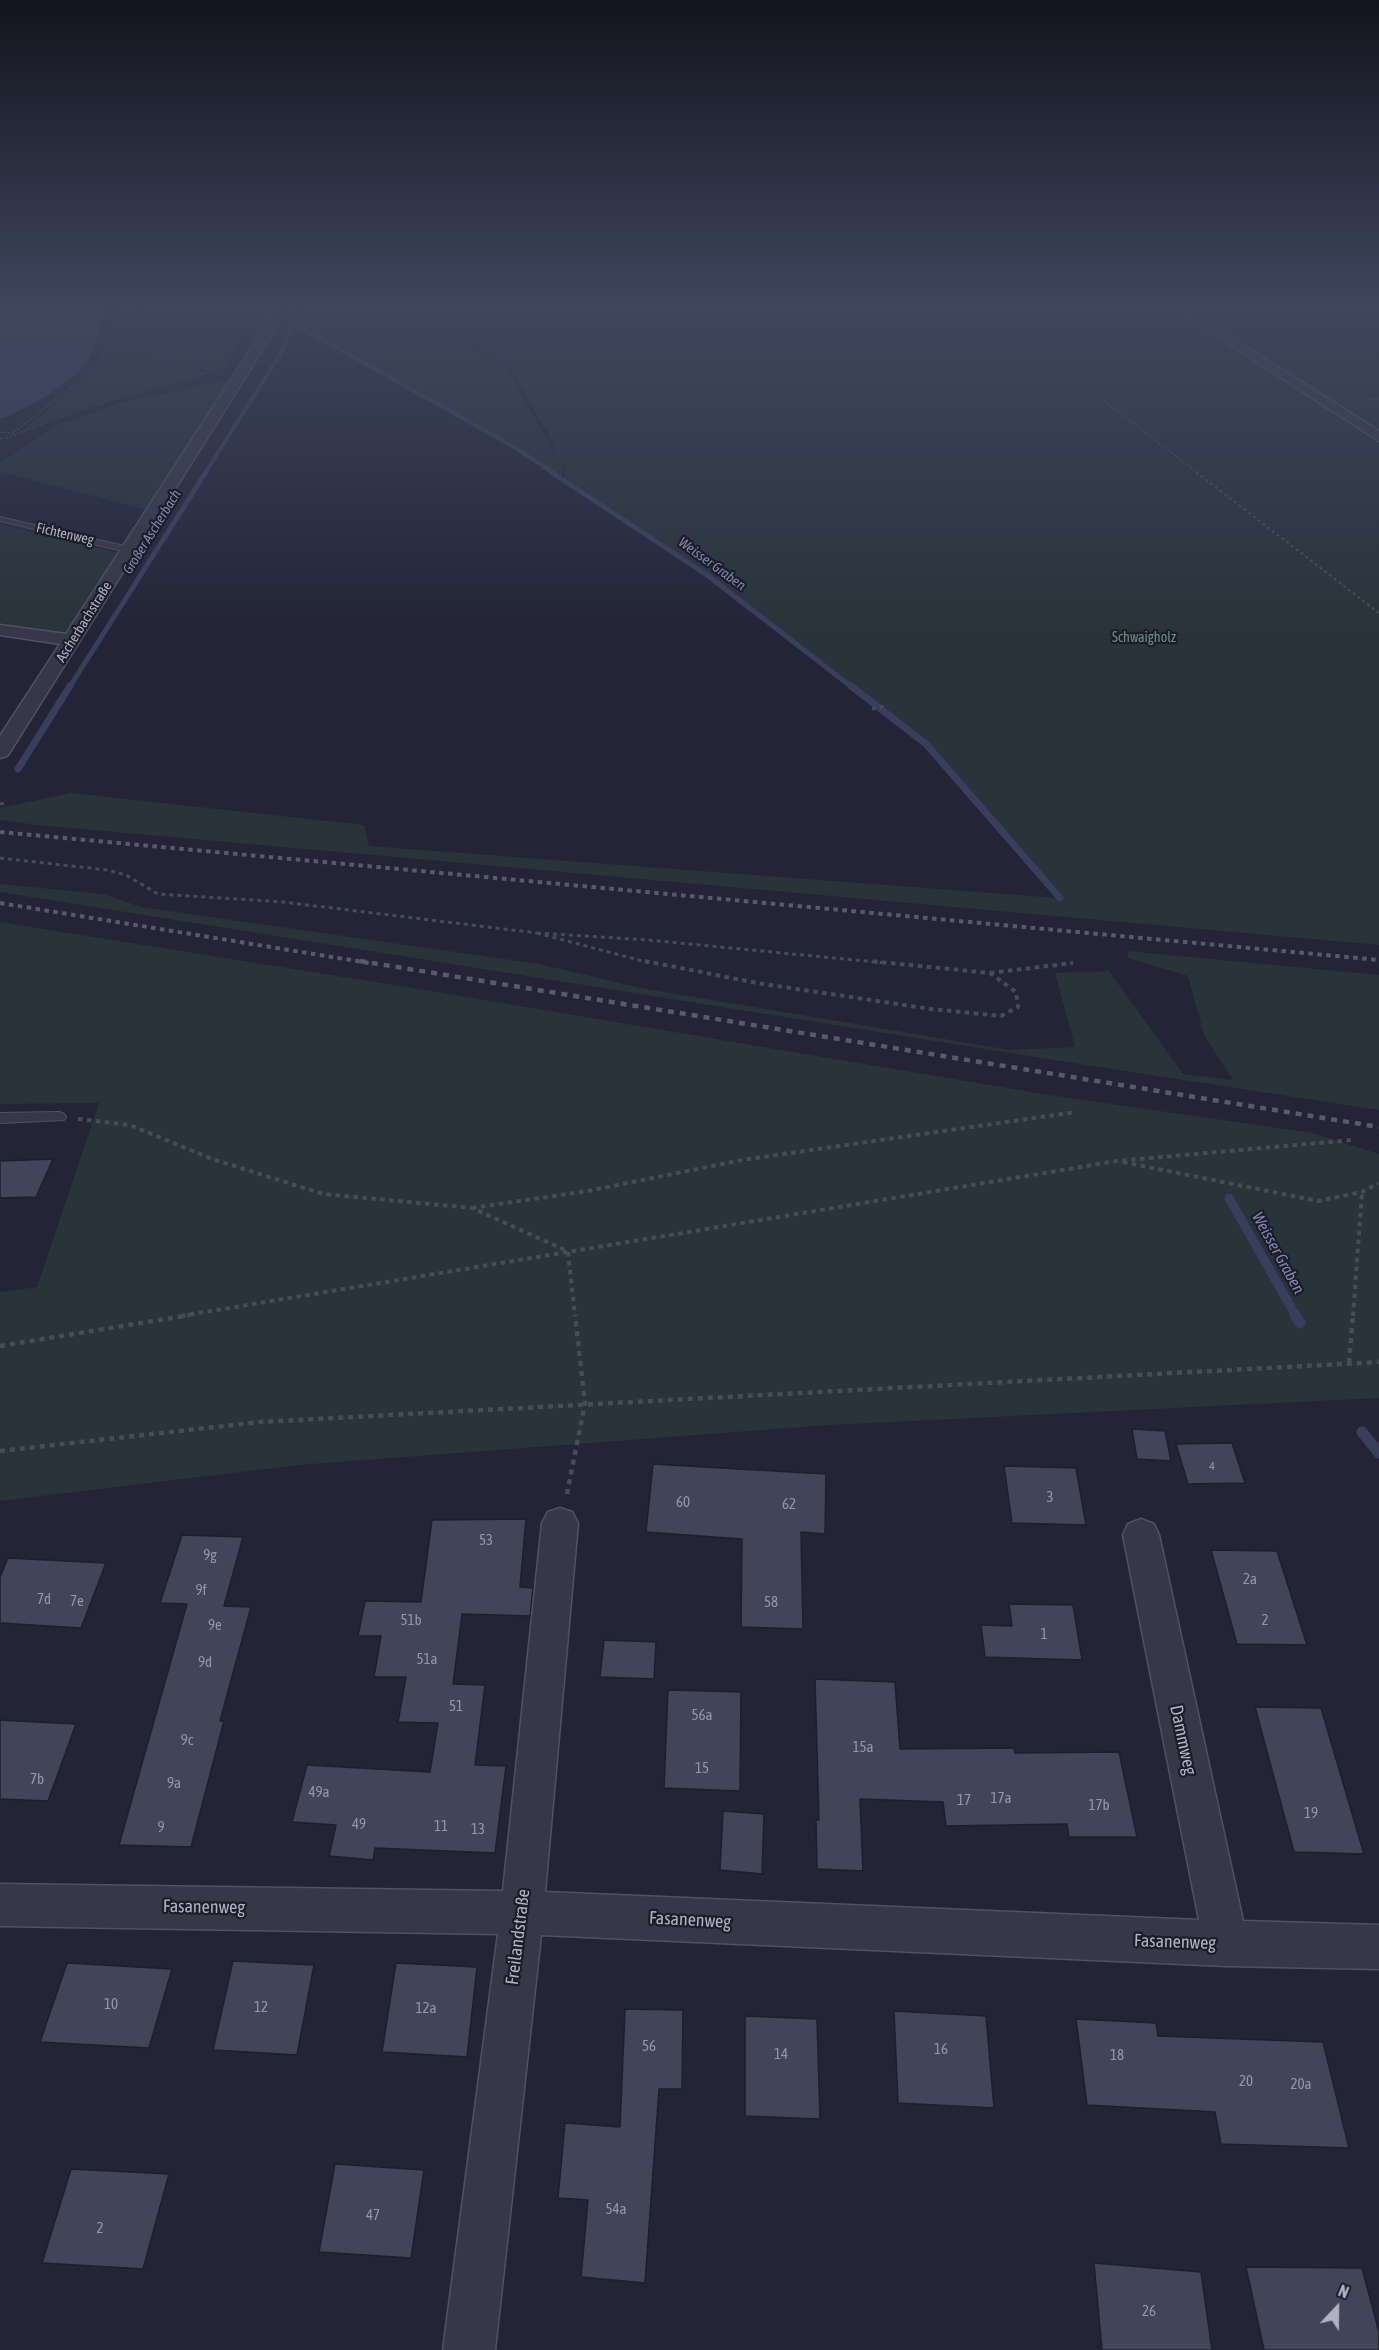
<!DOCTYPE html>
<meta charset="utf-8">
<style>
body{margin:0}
#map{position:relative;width:1379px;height:2350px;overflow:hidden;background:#232536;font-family:"Asap Condensed",sans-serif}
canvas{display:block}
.north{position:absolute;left:1307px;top:2278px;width:60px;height:60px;-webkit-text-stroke:4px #1c1d2b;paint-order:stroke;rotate:22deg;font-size:16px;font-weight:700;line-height:24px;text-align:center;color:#b1b2c3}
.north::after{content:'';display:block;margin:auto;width:21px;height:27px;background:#b1b2c3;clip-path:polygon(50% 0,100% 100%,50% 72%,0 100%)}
</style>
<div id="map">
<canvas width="1379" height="2350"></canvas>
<div class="north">N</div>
</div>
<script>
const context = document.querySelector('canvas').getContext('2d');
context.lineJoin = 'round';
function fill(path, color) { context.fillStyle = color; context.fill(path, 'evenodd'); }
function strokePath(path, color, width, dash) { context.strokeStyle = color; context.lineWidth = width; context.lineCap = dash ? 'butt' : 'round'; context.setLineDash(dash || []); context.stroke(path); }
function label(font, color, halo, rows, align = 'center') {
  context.font = font + ' "Asap Condensed",sans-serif'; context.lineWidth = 4.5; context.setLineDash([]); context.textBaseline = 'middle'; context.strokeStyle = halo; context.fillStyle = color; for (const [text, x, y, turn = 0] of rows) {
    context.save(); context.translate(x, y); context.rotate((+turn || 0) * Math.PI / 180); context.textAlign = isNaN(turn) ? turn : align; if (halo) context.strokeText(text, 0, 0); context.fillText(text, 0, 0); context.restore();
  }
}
const green = new Path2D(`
 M118,306H133L130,344L125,351L70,383L98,360L105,342L101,334L103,328L112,323Z
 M158,306H187L193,309L204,310L215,306H269L274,313L265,336L172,333L161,327L171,335L241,339L225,367L214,369L187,365H170L134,350L139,313Z
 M309,306H446L444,326L507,369L557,457L551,438L510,369L447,325L449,306H1364L1379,312V945L37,825L0,820V808L71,793L364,825L369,846L1059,898L926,744L707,575L563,480L568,458L561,477L295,322Z
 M131,351L169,367L187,366L199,369L197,370L202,373L77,409L24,429L90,375Z
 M234,379L148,510L0,472V463L56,426L124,402Z
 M0,524L118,553L63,637L0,629Z
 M0,884L103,894L141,907L539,964L641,988L1010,1050L1075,1047L1055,973L1109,971L1183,1074L1233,1080L1204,1035L1188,976L1128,958L1127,951L1379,975V1110L1073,1063L0,892Z
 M0,922L413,988L1049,1095L1313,1133L1379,1154V1398L829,1425L299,1465L0,1501V1292L37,1287L99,1103L0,1104Z`);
const water = new Path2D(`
 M0,306H104C100,324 98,347 86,363C70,385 25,410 0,419Z`);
const streamFar4 = new Path2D(`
 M1368,306L1379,310
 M293,323L514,447L554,473
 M205,473L281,353L297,313L293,306`);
const streamFar3 = new Path2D(`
 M551,472L707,575L853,688
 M69,688L206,472`);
const streamFar2 = new Path2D(`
 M851,686L926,744L1060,898
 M18,769L70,686`);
const streamFar1 = new Path2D(`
 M1229,1198L1296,1316`);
const stream = new Path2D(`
 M1295,1315L1300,1323
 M1362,1432L1379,1453`);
const building = new Path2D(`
 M53,1159L36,1197L0,1198V1161Z
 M1132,1429L1165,1431L1171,1461L1137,1459Z
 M1232,1443L1245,1483L1188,1484L1176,1444Z
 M653,1464L826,1474L825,1534L801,1532L803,1629L741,1627L742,1539L646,1532Z
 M1004,1466L1076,1468L1086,1525L1012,1523Z
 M526,1519L520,1587L533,1588L530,1616L462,1614L453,1684L485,1685L475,1765L506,1766L495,1853L375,1848L373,1860L329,1856L336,1825L292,1822L307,1765L430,1772L438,1723L398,1722L406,1677H374L381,1636H358L365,1601L421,1602L432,1520Z
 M182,1535L243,1537L224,1606L251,1607L220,1721H224L191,1847L119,1845L187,1604L160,1603Z
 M1211,1550L1277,1551L1307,1645L1237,1644Z
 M8,1558L106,1563L81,1628L0,1623V1577Z
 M1009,1604L1073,1605L1082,1660L985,1657L981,1625L1012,1626Z
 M604,1640L656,1642L654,1679L600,1677Z
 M815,1679L895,1682L900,1749L1014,1748L1015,1753L1119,1752L1137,1837H1069L1067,1824L946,1826L943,1802L860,1799L863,1871L817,1869L816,1820H819Z
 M668,1690L741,1692L740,1791L664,1788Z
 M1255,1707L1321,1708L1364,1854L1294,1852Z
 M0,1720L76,1724L48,1801L0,1799Z
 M723,1811L764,1814L762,1874L720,1870Z
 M233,1961L314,1965L297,2055L213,2050Z
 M67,1963L172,1969L149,2048L40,2042Z
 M396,1963L477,1967L467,2057L382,2052Z
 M625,2009L683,2010L682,2089H659L645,2283L581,2277L588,2200L558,2198L565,2123L620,2127Z
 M894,2011L986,2016L994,2108L898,2103Z
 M745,2016L817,2019L820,2119L745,2116Z
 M1076,2019L1156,2023L1158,2036L1323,2042L1349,2148L1221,2144L1215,2112L1087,2105Z
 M335,2164L424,2170L411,2258L319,2252Z
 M71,2169L169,2174L143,2269L42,2263Z
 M1094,2263L1201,2272L1212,2350H1102Z
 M1246,2267L1362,2268L1379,2332V2350H1264Z`);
const pathFar4 = new Path2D(`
 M138,313L154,306
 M130,349L170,366L186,365L212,369
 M1361,400L1379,399
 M1104,401L1198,473
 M0,432L13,433
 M14,432L86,376L129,350L133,344L139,306
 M0,438L3,439
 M6,438L82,409L219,369
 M541,469L550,467`);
const pathFar3 = new Path2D(`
 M1196,472L1379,613`);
const pathFar2 = new Path2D(`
 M872,709L885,706
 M0,804L6,803
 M0,858L107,870L126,875L158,894L283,902L537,933
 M537,933L648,940L886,963
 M537,933L650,963`);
const pathFar1 = new Path2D(`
 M645,961L757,983L931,1009L1001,1016L1018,1007L1016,992L990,973L870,961
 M990,973L1073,963
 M78,1119L130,1125L212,1159L323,1194L472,1208L567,1251
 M1123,1162L1318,1201L1362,1192L1379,1183
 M472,1208L588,1191L742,1160L1076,1112
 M568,1252L575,1316
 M181,1316L1117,1161L1352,1140
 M1353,1316L1362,1192`);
const path = new Path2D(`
 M0,1346L190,1315
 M1349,1363L1353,1315
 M0,1451L260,1422L1379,1362
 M567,1494L585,1403L575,1315`);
const lane = new Path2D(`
 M0,517L133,548L134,550L130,553L0,521Z
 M59,1112L64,1114L66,1117L64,1120L0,1123V1113Z`);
const street = new Path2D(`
 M263,306H274L280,313L275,330L10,752L7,756L0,758V736L60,644L0,635V625L66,634L263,330L268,313Z
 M1170,306H1182L1379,431V441Z
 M560,1508L572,1512L578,1523L545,1892L1199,1920L1123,1535L1128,1524L1141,1519L1154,1524L1159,1535L1243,1921L1379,1925V1969L1226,1966L541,1935L495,2350H443L498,1934L0,1926V1884L503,1891L542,1523L548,1512Z`);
const railFar1 = new Path2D(`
 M0,832L1379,960
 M0,903L369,963`);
const rail = new Path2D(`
 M360,961L1379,1127`);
const numberNames = [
 ["4",1212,1466]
];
const farWaternames = [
 ["Großer Ascherbach",152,532,-58],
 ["Weisser Graben",712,564,36]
];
const farStreetnames = [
 ["Fichtenweg",65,534,13],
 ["Ascherbachstraße",84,622,-58]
];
const farParknames = [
 ["Schwaigholz",1144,638]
];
const nearNumbernames = [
 ["3",1050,1497],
 ["60",683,1502],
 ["62",789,1504],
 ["53",486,1540],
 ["9g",210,1555],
 ["2a",1250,1579],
 ["9f",201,1590],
 ["7d",44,1599],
 ["7e",77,1601],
 ["58",771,1602],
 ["51b",411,1620],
 ["2",1265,1620],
 ["9e",215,1625],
 ["1",1044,1634],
 ["51a",427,1659],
 ["9d",205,1662],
 ["51",456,1706],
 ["56a",702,1715],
 ["9c",187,1740],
 ["15a",863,1747],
 ["15",702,1768],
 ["7b",37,1779],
 ["9a",174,1783],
 ["49a",319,1792],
 ["17a",1001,1798],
 ["17",964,1800],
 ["17b",1099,1805],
 ["19",1311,1813],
 ["49",359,1824],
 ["11",441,1826],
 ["9",161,1827],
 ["13",478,1829],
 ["10",111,2004],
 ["12",261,2007],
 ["12a",426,2008],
 ["56",649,2046],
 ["16",941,2049],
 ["14",781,2054],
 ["18",1117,2055],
 ["20",1246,2081],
 ["20a",1301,2084],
 ["54a",616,2209],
 ["47",373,2215],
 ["2",100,2228],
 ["26",1149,2311]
];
const waterNames = [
 ["Weisser Graben",1278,1253,61]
];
const nearStreetnames = [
 ["Dammweg",1183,1740,78],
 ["Fasanenweg",204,1907,1],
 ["Fasanenweg",690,1920,3],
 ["Freilandstraße",518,1937,-83],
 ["Fasanenweg",1175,1942,2]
];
fill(green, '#28333a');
fill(water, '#3a3e5d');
strokePath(streamFar4, '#3a3e5d', 4);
strokePath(streamFar3, '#3a3e5d', 5);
strokePath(streamFar2, '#3a3e5d', 7);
strokePath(streamFar1, '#3a3e5d', 9);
strokePath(stream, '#3a3e5d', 11);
fill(building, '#424457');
strokePath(building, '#1e1f2d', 1.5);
strokePath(lane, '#515261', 2);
strokePath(street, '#515261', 3);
strokePath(pathFar4, '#454e56', 1.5, [2, 2]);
strokePath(pathFar3, '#454e56', 2, [3, 3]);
strokePath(pathFar2, '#454e56', 3, [4, 4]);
strokePath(pathFar1, '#454e56', 4, [4.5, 4.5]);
strokePath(path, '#454e56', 4.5, [5, 5]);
fill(lane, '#363847');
fill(street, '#363847');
strokePath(railFar1, '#595b6d', 4, [4.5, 4.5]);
strokePath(rail, '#595b6d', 4.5, [6, 6]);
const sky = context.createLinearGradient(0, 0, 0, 635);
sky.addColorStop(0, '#13141e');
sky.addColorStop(0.48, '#3f465d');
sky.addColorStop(1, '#3f465d00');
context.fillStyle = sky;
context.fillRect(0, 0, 1379, 635);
label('12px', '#9596a8', null, numberNames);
label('italic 14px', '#8488ad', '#1c1d2b', farWaternames);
label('14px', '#b1b2c3', '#1c1d2b', farStreetnames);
label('14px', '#6b9180', '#1c1d2b', farParknames);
label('15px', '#9596a8', null, nearNumbernames);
label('italic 16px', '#8488ad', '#1c1d2b', waterNames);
label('18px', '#b1b2c3', '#1c1d2b', nearStreetnames);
</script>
